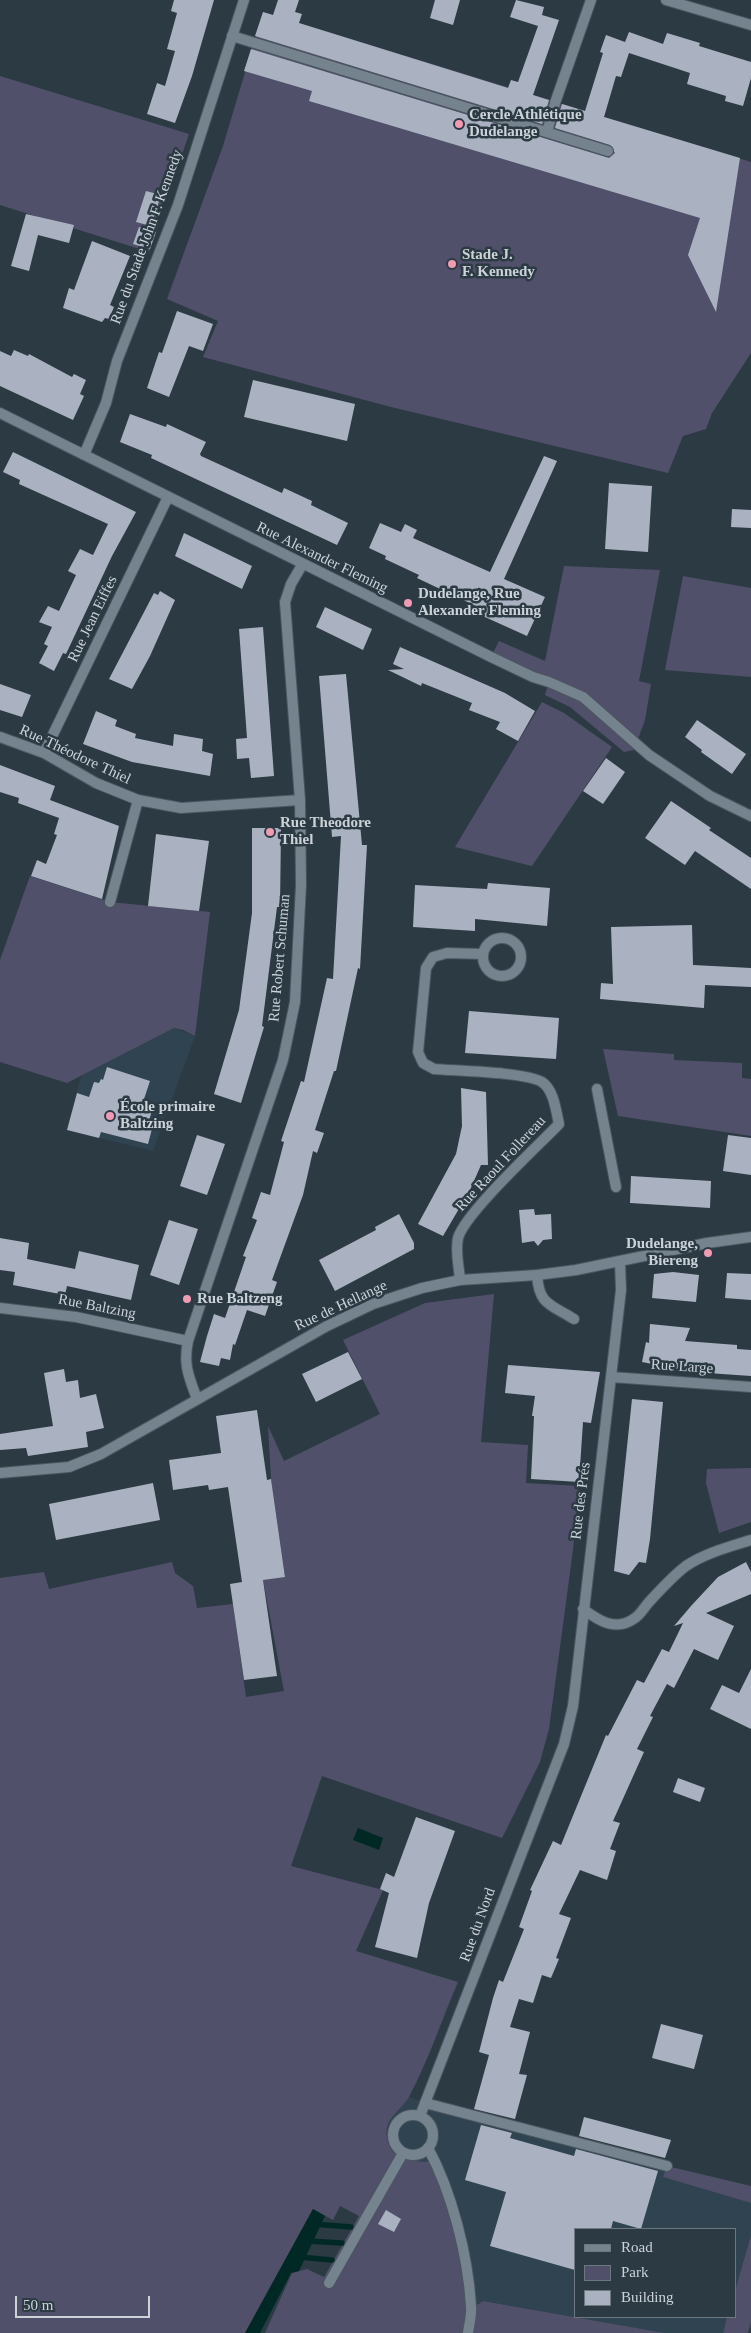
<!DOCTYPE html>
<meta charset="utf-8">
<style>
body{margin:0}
#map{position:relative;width:751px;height:2333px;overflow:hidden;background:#2c3a43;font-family:Georgia,serif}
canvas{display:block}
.legend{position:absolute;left:574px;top:2228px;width:162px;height:90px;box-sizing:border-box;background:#2c3a43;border:1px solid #6c777f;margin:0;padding:6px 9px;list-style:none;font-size:15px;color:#cbd3d9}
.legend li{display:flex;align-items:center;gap:10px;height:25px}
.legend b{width:25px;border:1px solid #6c777f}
.scale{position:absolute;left:15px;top:2296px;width:135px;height:22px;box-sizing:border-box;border:2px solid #cbd3d9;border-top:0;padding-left:6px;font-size:15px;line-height:18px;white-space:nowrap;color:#cbd3d9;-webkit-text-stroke:4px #2c3a43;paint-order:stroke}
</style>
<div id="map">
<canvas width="751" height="2333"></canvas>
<ul class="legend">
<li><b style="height:6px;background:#74838e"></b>Road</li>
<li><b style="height:14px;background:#51506b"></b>Park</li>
<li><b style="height:14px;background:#aab2c2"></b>Building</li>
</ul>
<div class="scale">50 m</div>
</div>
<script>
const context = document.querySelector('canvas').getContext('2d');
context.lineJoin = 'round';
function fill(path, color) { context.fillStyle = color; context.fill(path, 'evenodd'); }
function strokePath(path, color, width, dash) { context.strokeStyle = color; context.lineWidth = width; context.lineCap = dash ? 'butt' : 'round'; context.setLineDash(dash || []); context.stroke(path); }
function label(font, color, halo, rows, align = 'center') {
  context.font = font + ' Georgia,serif'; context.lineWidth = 5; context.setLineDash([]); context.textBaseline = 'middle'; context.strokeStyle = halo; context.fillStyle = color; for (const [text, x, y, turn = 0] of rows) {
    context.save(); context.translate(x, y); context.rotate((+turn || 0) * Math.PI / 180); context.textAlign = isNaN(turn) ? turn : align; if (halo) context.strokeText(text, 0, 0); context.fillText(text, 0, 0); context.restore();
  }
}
const built = new Path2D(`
 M174,1028L195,1036L153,1151L67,1130L81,1076Z
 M409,2097L425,2103L667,2166L663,2177L751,2203V2235L735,2291V2229H575V2317H727L723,2333H665L483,2301L471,2308L405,2161L397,2155L387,2138L390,2119Z`);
const green = new Path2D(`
 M263,12L751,162V353L712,413L706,429L683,436L668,473L391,407L203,357L218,321L167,299L223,146Z
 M0,76L189,134L177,169L174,168L156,221L159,223L149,252L0,205Z
 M564,566L660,570L639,681L651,684L645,720L634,750L624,752L570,707L545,695L549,682L491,657L499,641L545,661Z
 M683,576L751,588V677L665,670Z
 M542,702L564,713L612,747L532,866L455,847Z
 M30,876L110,902L210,912L195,1036L183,1030L174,1028L67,1083L0,1062V960Z
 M603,1049L674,1054V1060L742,1063V1078L751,1079V1136L618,1116Z
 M494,1294L481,1442L528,1445L526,1483L579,1486L573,1550L549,1729L540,1762L502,1838L322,1776L291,1866L383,1890L356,1951L458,1982C442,2019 429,2059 410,2095C402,2111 384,2117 387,2137C391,2164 415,2161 436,2162L453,2212L472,2308L483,2301L665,2333H265L292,2273L307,2269L324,2277L359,2216L340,2206L333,2220L313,2209L245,2333H0V1578L44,1572L49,1589L172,1562L175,1573L193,1586L197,1608L233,1604L246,1697L284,1691L263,1580L285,1576L271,1479L268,1426L284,1461L380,1414L343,1340L425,1303Z
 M751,1468V1522L719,1533L706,1483L707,1469Z
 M667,2166L751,2186V2203L663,2177Z
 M751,2235V2322L748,2333H723L727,2317H735V2291Z`);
const water = new Path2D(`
 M358,1828L383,1838L379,1850L353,1840Z
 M313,2209L325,2216L299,2271L291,2273L260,2333H245Z`);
const stream = new Path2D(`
 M313,2224L351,2227
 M307,2241L342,2243
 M299,2257L332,2260`);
const building = new Path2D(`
 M174,0H214L192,76L175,123L147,114L157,83L165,86L175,51L167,49L177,13L171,11Z
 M278,0H299L295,12L302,14L299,23L508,88L511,80L518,82L538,26L510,17L516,0L544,7L542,15L559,20L533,95L549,100L542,124L255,36L263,12L273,15Z
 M435,0H460L453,25L430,18Z
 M629,32L663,44L667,33L700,43L699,46L751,62V78L743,106L725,101L726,96L687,84L690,73L629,53L621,77L616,76L604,117L740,158L716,312L688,255L700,218L309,101L312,91L244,71L251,49L609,158L615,153L610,145L555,128L562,104L585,111L603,53L600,52L606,35L625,42Z
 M146,191L161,195L151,226L136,222Z
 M26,214L74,225L69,243L38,235L29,271L11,266Z
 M139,227L156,232L150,249L133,244Z
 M92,241L130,256L110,305L114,307L109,319L105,318L102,322L63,308L69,288L74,290Z
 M177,311L213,324L203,351L189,346L169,397L147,388L159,352L162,353Z
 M14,350L28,356L29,354L72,377L74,374L86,380L80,394L84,396L73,420L0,386V351L11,356Z
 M253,380L355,404L347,441L244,417Z
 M130,414L166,427L167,424L206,442L200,454L201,456L282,493L284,488L312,501L311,505L348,523L337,545L151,458L152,455L120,442Z
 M13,452L136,512L112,556L66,654L63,653L54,671L39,663L48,646L44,644L52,627L39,622L48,606L59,611L76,575L68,571L80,549L93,555L108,524L19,484L20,480L3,472Z
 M544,456L557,461L504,579L545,597L527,636L476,613L478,607L417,578L419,575L385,559L386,556L369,548L380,523L401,532L405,524L417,530L413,538L490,572Z
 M609,483L652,486L648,552L605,549Z
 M732,509L751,510V528L731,527Z
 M184,533L252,566L242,589L175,556Z
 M160,591L175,600L150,656L132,689L109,679L154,593L158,595Z
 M325,607L372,629L363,650L316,627Z
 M263,627L274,776L251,778L249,758L237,759L236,739L247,738L239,629Z
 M400,647L505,693L535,711L518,741L496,729L500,722L469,710L472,703L422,683L421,686L388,670L404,669L393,664Z
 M346,674L362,845H367L360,969L358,968L336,1071H334L315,1130L324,1133L317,1153L313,1151L303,1195L272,1280L277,1282L265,1316L247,1310L235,1345L233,1344L230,1360L221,1358L219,1366L200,1362L207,1336L214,1314L225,1318L246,1257L243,1256L257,1220L252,1218L261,1192L270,1195L284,1142L281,1141L301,1081L304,1082L327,978L333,979L341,836L332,837L319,676Z
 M0,684L31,695L22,717L0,710Z
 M96,711L117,720L115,726L136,734L135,738L173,746L174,734L203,739L202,751L213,754L210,776L132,762L83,744Z
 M697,720L746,754L732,774L701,752L702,750L685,737Z
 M606,758L625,772L603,804L583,791Z
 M0,765L55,786L50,800L119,826L102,899L31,876L37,860L46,864L57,835L54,834L59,818L18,803L19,798L0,792Z
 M671,801L711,828L709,830L751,858V889L695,851L685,865L645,838Z
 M252,828H281L280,907H277L262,1026L264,1027L241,1103L214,1094L239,1010L252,913Z
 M156,834L209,841L199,911L148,906Z
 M488,883L550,888L547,926L475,919V931L413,927L415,885L487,889Z
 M692,925L693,965L751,968V987L705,985L704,1008L600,999L601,983L613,984L611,927Z
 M469,1011L559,1018L556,1059L465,1053Z
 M107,1067L150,1081L143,1102L154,1104L147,1127L152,1129L148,1144L101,1132L99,1138L67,1130L77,1093L89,1097L94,1082L99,1083L101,1079L103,1080Z
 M461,1088L486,1092L488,1165H481L470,1190L443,1236L418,1224L456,1154L462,1126Z
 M197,1135L225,1144L207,1195L180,1186Z
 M728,1135L751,1138V1175L723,1171Z
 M631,1176L711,1181L710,1208L630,1203Z
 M534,1209L535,1215L551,1214L552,1239L543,1240L538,1246L534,1241L522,1243L519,1210Z
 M399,1214L414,1243V1249L335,1291L319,1260L376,1230L375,1227Z
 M169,1220L198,1229L179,1285L150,1275Z
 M0,1238L29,1243L27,1259L75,1269L79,1251L139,1265L131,1300L67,1286L65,1295L13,1285L15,1272L0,1270Z
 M673,1272L699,1275L696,1302L652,1298L654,1274Z
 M727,1273L751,1274V1300L725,1298Z
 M650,1324L690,1328L685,1341L737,1345V1349L751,1350V1376L693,1372L642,1362L646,1342L649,1343Z
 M348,1352L362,1379L316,1402L302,1374Z
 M508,1365L600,1372L591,1423L583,1422L579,1482L531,1479L534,1416H532L535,1396L505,1393Z
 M64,1369L66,1382L78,1380L80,1398L96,1394L104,1428L86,1432L88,1447L28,1456L26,1448L0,1450V1434L53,1426L44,1373Z
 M632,1399L663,1402L650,1539L646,1563L639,1562L629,1575L614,1571Z
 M257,1410L267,1480L271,1479L285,1577L263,1580L277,1676L244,1680L230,1584L242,1582L228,1487L209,1490L208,1485L173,1490L169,1460L221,1453L216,1416Z
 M153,1483L160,1520L56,1540L49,1504Z
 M746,1562L751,1572V1594L706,1613L734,1626L718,1660L694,1649L674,1688L667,1684L650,1716L653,1717L637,1749L644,1752L613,1821L620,1823L610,1849L616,1851L607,1880L580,1870L559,1914L571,1918L556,1958L559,1959L551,1978L542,1975L533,2003L519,1999L510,2027L530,2032L519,2074L527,2075L515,2119L474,2109L489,2055L479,2052L493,1998L499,1980L503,1982L524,1929L519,1927L532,1891L530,1890L553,1841L561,1845L606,1735L608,1736L637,1680L644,1683L662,1649L669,1652L683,1623L674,1626L691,1606L718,1577Z
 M751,1669V1729L710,1709L722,1685L739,1693Z
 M678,1778L705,1788L700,1802L673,1792Z
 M416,1817L455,1831L429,1903L417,1958L375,1947L389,1893L380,1889L386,1873L394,1877Z
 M661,2024L703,2035L694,2069L652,2058Z
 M584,2117L671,2140L665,2158L579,2136Z
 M481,2125L512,2133L510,2138L574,2156L576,2149L658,2171L641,2229L613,2221L611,2229H575V2270L490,2246L506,2192L465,2180Z
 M386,2210L401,2219L394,2232L378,2224Z`);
const lane = new Path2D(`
 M232,36L608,151
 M547,132L555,103
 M597,1089L616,1187
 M537,1275C539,1305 550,1304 574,1319
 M425,2103L667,2166
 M428,2148C452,2192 468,2256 471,2306C472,2315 469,2324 468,2333
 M329,2283L403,2153`);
const street = new Path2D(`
 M666,0L751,25
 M555,103L591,0
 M0,413L491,657L533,677L549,682L583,697L649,755L710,796L751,816
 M84,455L106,403L117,361L178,205L244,0
 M0,737L44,753L96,783L138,800L181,808L300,800
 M44,753L168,497
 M110,902L138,800
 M483 957a19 19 0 1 1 38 0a19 19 0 1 1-38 0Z
 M460,1280C459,1266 455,1252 458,1238C465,1213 538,1146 559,1124C556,1111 554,1090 542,1082C525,1072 456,1071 434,1069L423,1063L418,1052L426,968L433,957L447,953L482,954
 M0,1308L76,1317L188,1341
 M611,1377L751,1387
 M197,1399C189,1377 183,1365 188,1341L283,1060L295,1002L301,885L300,800L285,602L291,584L302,565
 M0,1473L69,1467L101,1454L327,1326L373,1304L422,1288L460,1280L537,1275L576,1270L707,1243L751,1237
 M583,1609C599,1621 616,1632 635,1618C641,1614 645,1606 650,1601C661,1589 674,1575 686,1566C705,1553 729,1547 751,1540
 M393 2135a20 20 0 1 1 40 0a20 20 0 1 1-40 0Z
 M420,2116L564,1744L573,1706L621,1290L620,1262`);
const markers = [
 [459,124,5,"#f09ab4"],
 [452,264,5,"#f09ab4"],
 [408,603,5,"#f09ab4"],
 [270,832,5,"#f09ab4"],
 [110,1116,5,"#f09ab4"],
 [708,1253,5,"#f09ab4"],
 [187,1299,5,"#f09ab4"]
];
const poiNames = [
 ["Cercle Athlétique",469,115],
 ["Dudelange",469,132],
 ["Stade J.",462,255],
 ["F. Kennedy",462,272],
 ["Dudelange, Rue",418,594],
 ["Alexander Fleming",418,611],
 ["Rue Theodore",280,823],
 ["Thiel",280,840],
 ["École primaire",120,1107],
 ["Baltzing",120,1124],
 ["Dudelange,",698,1244,"right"],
 ["Biereng",698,1261,"right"],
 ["Rue Baltzeng",197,1299]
];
const streetNames = [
 ["Rue du Stade John F. Kennedy",147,237,-70],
 ["Rue Alexander Fleming",322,558,26],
 ["Rue Jean Eiffes",93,619,-64],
 ["Rue Théodore Thiel",75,755,25],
 ["Rue Robert Schuman",280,958,-85],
 ["Rue Raoul Follereau",501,1164,-47],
 ["Rue de Hellange",341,1306,-25],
 ["Rue Baltzing",97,1307,11],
 ["Rue Large",682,1367,4],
 ["Rue des Prés",581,1501,-83],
 ["Rue du Nord",478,1925,-70]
];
fill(built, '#2f4351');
fill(green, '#51506b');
fill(water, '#002926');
strokePath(stream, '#002926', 5.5);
fill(building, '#aab2c2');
strokePath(lane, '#4b565e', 12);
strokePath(street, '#4b565e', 12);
strokePath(lane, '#74838e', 10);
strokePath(street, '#74838e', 10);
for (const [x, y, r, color] of markers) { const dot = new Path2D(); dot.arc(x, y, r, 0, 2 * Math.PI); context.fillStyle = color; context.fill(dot); strokePath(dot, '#2c3a43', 2); }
label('bold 15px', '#cbd3d9', '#2c3a43', poiNames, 'left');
label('15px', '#cbd3d9', '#2c3a43', streetNames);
</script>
